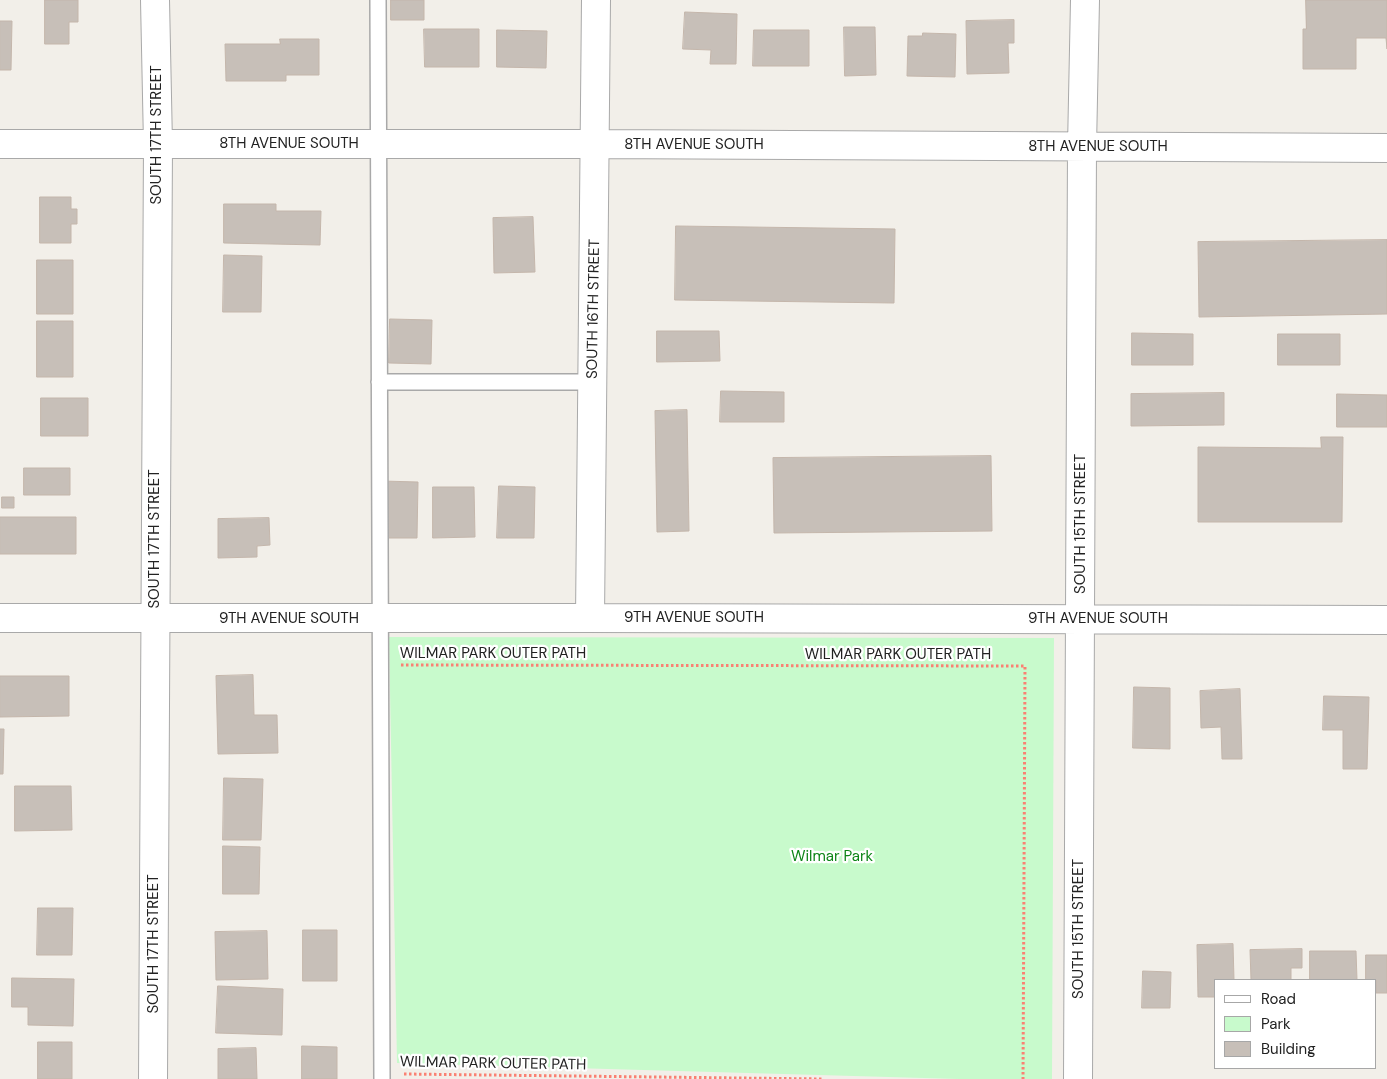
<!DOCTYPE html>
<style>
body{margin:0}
#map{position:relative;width:1387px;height:1079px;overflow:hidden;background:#f2efe9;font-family:"DM Sans",sans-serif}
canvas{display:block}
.legend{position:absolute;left:1214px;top:979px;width:162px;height:90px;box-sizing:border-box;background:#fff;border:1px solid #a7a7a7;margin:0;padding:6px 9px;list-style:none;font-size:15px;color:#222}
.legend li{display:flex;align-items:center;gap:10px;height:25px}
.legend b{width:25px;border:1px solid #a7a7a7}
</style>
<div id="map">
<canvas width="1387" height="1079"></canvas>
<ul class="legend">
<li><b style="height:6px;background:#fff"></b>Road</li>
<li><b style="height:14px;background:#c8facc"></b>Park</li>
<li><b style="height:14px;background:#c7bfb8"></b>Building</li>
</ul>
</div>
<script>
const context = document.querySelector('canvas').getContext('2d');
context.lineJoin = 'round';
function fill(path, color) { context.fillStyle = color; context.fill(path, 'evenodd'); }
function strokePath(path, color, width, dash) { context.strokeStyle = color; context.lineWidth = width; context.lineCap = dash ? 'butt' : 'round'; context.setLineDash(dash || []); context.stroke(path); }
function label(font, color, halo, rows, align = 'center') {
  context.font = font + ' "DM Sans",sans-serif'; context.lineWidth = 4.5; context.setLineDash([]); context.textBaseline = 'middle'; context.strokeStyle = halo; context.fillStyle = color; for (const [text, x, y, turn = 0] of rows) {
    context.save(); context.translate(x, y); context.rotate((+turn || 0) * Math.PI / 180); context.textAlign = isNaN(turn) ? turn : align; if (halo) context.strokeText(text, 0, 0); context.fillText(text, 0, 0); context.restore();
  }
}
const park = new Path2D(`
 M389,637L1054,638L1052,1079H959L397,1063Z`);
const building = new Path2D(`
 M45,0H78V22H69V44H45Z
 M391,0H424V20H391Z
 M1306,0H1387V49L1386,38H1356V69H1303V29H1306Z
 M685,12L737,14L736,64H710L711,50L683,49Z
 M1014,20V43H1008L1009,73L967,74L966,21Z
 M0,21H12L11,70H0Z
 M844,27H875L876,75L845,76Z
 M424,29H479V67H425Z
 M497,30L547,31L546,68L497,67Z
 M754,30H809V66H753Z
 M923,33L956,34L955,77L907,76L908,36H922Z
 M280,39H319V75H286V81H226L225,44H280Z
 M40,197H71V209H77V224H71V243H40Z
 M224,204H276V211H321L320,245L224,243Z
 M533,217L535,272L494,273L493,218Z
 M676,226L895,229L894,303L675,300Z
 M1387,240V314L1199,317L1198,242Z
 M224,255L262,256L261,312H223Z
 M37,260H73V314H37Z
 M390,319L432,320L431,364L389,363Z
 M37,321H73V377H37Z
 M657,331H719L720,361L657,362Z
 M1132,333L1193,334V365H1132Z
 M1278,334H1340V365H1278Z
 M721,391L784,392V422H720Z
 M1224,393V425L1131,426V394Z
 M1337,394L1387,395V427H1337Z
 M41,398H88V436H41Z
 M687,410L689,531L657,532L655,411Z
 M1321,437H1343L1342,522H1198V447L1321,448Z
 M991,456L992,531L774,533L773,458Z
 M24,468H70V495H24Z
 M382,481L418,482L417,538H382Z
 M499,486L535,487L534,538H497Z
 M433,487H474L475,537L433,538Z
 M2,497H14V508H2Z
 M0,517H76V554H0Z
 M269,518L270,545L257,546V557L218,558V519Z
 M253,675L254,715H277L278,753L218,754L216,676Z
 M0,676H69V716L0,717Z
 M1134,687L1170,688V749L1133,748Z
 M1240,689L1242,759H1222L1221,727L1201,728L1200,691Z
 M1324,696L1369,697L1367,769H1343V730H1323Z
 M0,729H4L3,774H0Z
 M224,778L263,779L261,840H223Z
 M15,786H71L72,830L15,831Z
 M223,846L260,847L259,894H223Z
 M38,908H73L72,955H37Z
 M303,930H337V981H303Z
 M267,931L268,979L216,980L215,932Z
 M1233,944L1234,980H1216V997H1198L1197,945Z
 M1302,949V968H1291V980H1251L1250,950Z
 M1310,951H1356L1357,980H1310Z
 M1366,955H1387V993H1376V980H1366Z
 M1143,971L1171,972L1170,1008H1142Z
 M12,978L74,979L73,1026L28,1025V1007H12Z
 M218,986L283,989L282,1035L216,1033Z
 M38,1042H72V1079H38Z
 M302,1046L337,1047V1079H302Z
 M256,1048L257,1079H218V1049Z`);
const path = new Path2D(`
 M401,665L1025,666L1023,1079
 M404,1074L822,1079`);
const service = new Path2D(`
 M378,0L382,1079
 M379,382H593`);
const minor = new Path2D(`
 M0,144H596L1387,148
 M0,618H590L1387,620
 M590,618L596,0
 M153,1079L158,144L155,0
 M1078,1079L1082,147L1085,0`);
const streetNames = [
 ["SOUTH 17TH STREET",157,135,-90],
 ["8TH AVENUE SOUTH",289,144],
 ["8TH AVENUE SOUTH",694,145],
 ["8TH AVENUE SOUTH",1098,147],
 ["SOUTH 16TH STREET",594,309,-89],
 ["SOUTH 15TH STREET",1081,524,-90],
 ["SOUTH 17TH STREET",155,539,-90],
 ["9TH AVENUE SOUTH",694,618],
 ["9TH AVENUE SOUTH",289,619],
 ["9TH AVENUE SOUTH",1098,619],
 ["WILMAR PARK OUTER PATH",493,654],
 ["WILMAR PARK OUTER PATH",898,655],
 ["SOUTH 15TH STREET",1079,929,-90],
 ["SOUTH 17TH STREET",154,944,-90],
 ["WILMAR PARK OUTER PATH",493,1064,1]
];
const parkNames = [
 ["Wilmar Park",832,857]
];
fill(park, '#c8facc');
fill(building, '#c7bfb8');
strokePath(building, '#c4b6ab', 1);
strokePath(service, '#a9a9a9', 18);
strokePath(minor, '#a9a9a9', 30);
strokePath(path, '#fa8072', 3, [2.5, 2.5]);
strokePath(service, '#fff', 15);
strokePath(minor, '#fff', 28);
label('15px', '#222', '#fff', streetNames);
label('15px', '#0c8416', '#fff', parkNames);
</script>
